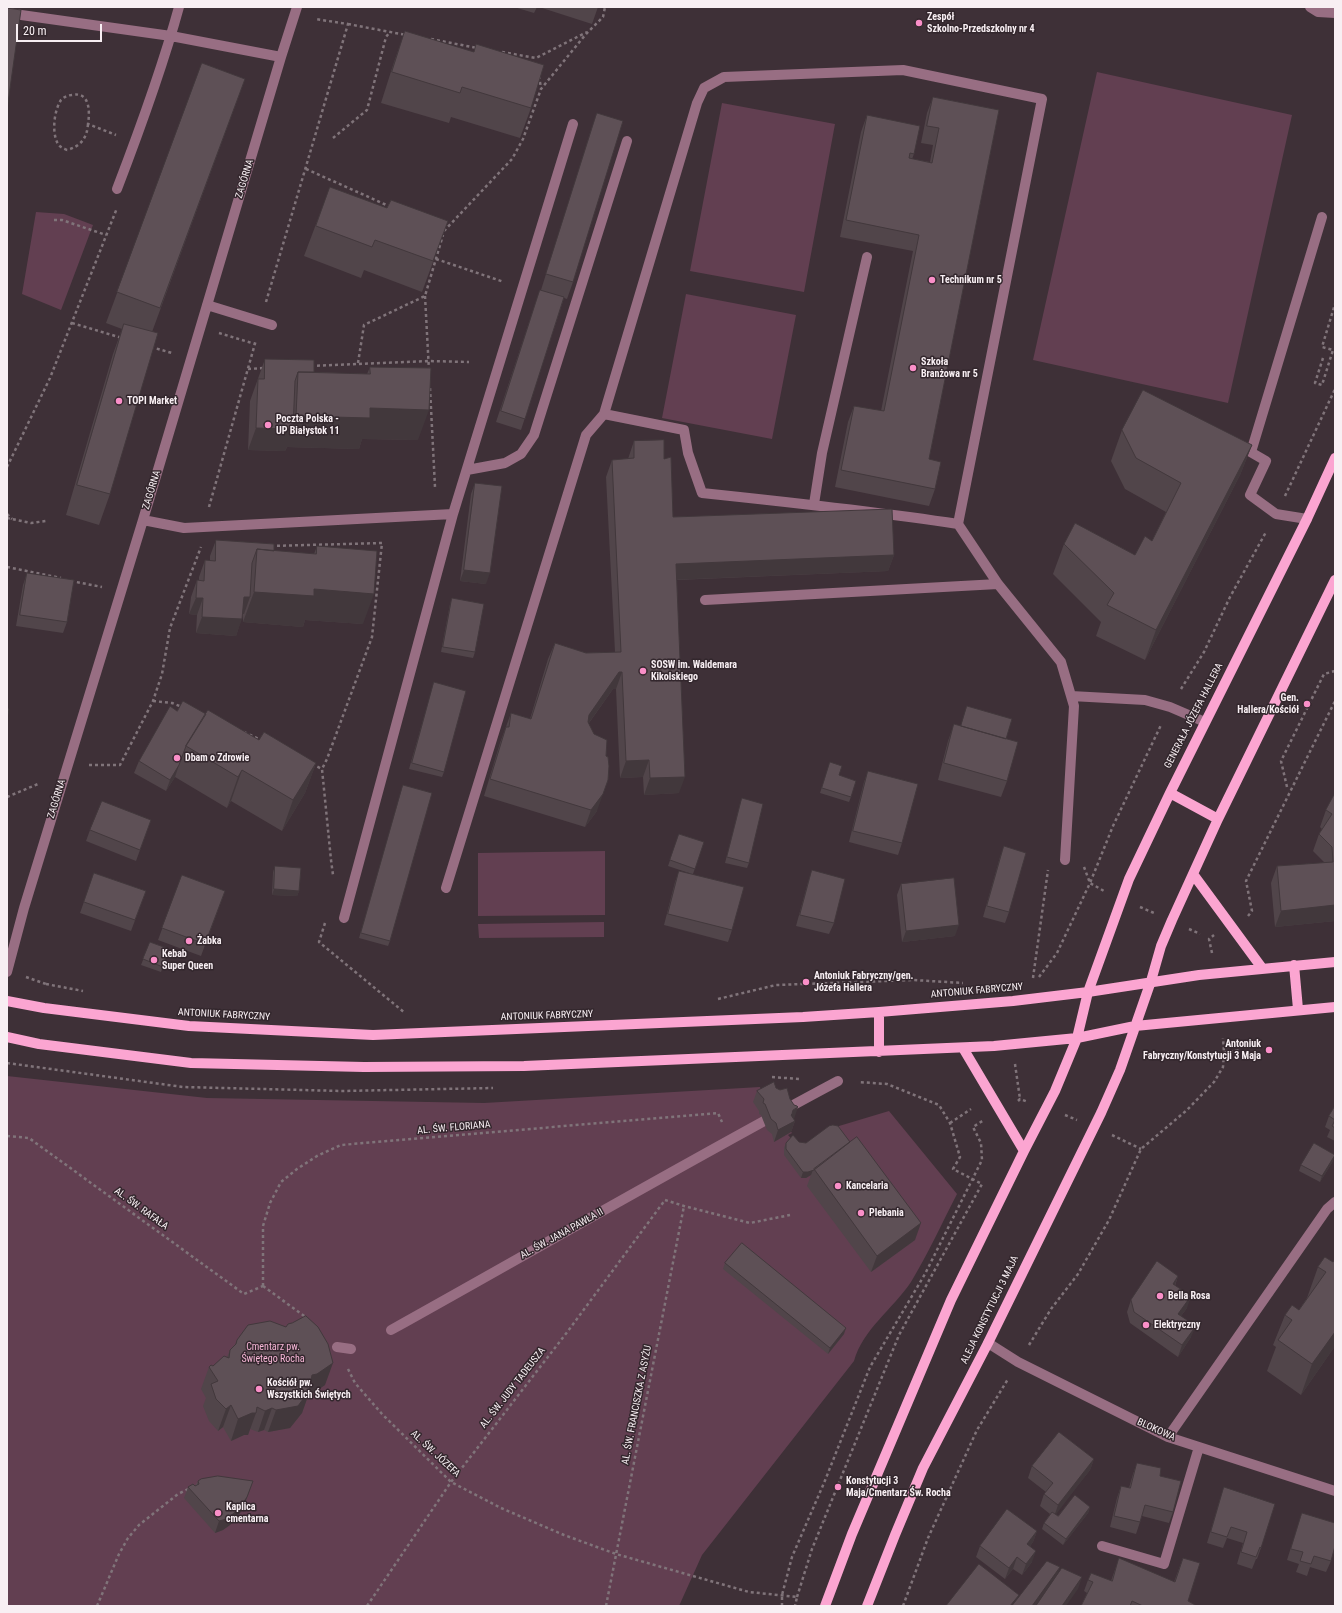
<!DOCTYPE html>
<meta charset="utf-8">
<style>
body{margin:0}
#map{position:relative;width:1342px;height:1613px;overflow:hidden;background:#3e3037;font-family:"Roboto Condensed",sans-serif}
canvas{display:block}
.frame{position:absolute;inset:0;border:8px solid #f8eff3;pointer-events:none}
.scale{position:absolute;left:16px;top:24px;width:86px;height:18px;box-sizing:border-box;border:2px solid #f8eff3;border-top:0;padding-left:5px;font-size:12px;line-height:14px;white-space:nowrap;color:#f8eff3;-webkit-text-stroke:3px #33272d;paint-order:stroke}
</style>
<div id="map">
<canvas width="1342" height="1613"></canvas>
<div class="frame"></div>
<div class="scale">20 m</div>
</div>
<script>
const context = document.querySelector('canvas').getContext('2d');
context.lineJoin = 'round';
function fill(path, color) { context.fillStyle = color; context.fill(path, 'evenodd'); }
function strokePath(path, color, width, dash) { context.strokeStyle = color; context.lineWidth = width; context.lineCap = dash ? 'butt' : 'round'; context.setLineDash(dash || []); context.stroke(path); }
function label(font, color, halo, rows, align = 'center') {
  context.font = font + ' "Roboto Condensed",sans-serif'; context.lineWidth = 3; context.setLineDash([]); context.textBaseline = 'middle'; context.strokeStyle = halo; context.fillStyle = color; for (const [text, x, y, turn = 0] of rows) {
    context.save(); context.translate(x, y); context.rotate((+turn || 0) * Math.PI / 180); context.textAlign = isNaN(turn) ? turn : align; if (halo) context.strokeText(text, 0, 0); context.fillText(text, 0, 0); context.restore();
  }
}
const green = new Path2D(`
 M1097,72L1292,115L1228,403L1033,360Z
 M722,103L835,124L804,292L690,271Z
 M36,212L64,214L93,225L61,310L22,294Z
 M686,294L796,315L772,439L662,418Z
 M605,851V915L478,916V853Z
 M604,922V937L479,938L478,924Z
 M7,1076L207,1098L484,1103L760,1087L762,1095L792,1133L788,1135L800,1148L839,1126L889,1111L957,1194C942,1223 928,1254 911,1282C893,1309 863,1329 854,1361L702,1555L679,1606H7Z`);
const path = new Path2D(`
 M348,24L406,35
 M431,39L477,48
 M502,52L536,58L587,32
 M539,76L541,88
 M88,124C87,138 81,146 67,150C63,148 59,147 57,142C52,131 54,111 61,100C64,97 68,95 72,95C90,91 90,112 88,124L116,135
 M333,138L367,110L386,37L390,32
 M306,169L391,207
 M54,220H62L106,235
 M444,231L512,159L523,139L541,89L586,34L603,17L605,7
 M436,259L504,282
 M425,296L429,371
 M266,302L348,24L315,19
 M72,323L122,338
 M219,333L255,344
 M151,347L172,353
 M1323,358L1315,383L1322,385L1333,350L1322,347L1335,304
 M358,363L364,325L425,296L443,235
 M311,366L428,361L469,362
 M248,369L264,368
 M430,388L435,487
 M7,467L50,378L117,208
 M1285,496L1335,389
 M209,507L256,340
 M7,514L12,519
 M7,518L31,523L46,521
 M271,546L382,543L372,637L327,759L322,769
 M7,567L61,578
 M71,581L102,587
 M1181,689L1204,652L1230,597L1266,532
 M153,701L172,703L182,707
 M244,732L263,741
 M312,764L322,769L331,860L333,875
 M89,765H120L153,701L162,674L170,628L201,547
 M1287,787L1281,761L1324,674L1335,671
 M7,797L38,784
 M1084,867L1090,883L1113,826L1161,725
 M1140,907L1154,913
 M1248,916L1252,911L1246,881L1335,701
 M325,923L319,942L405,1013
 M1189,929L1200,934
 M1212,953L1209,939L1214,935
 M26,977L46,984
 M1039,977L1057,953L1090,883L1104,891
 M1033,978L1048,870
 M46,984L83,991
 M718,999L776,985L913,980L963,983
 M1206,1056L1239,1050
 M7,1063L183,1087L342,1091L493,1088
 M1015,1064L1020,1099
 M772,1077L799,1079
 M1018,1101L1020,1099L1028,1102
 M1065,1115L1077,1120
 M950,1123L971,1109
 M1112,1135L1141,1149
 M7,1136L29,1138L244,1294L263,1286
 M665,1200L684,1206L750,1223L790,1215
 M263,1286L307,1318
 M263,1286V1226L270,1203L281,1182L297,1169L317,1156L341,1145L718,1113L722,1122
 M1029,1345L1051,1309L1078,1274L1109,1220L1141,1149L1187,1110L1214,1082L1223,1067L1224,1052L1223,1038
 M348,1369L355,1383L382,1414L451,1482L501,1508L564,1535L616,1554L749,1592L797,1597L795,1606
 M797,1597L812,1549L899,1335L982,1184L953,1169L960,1157L950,1123L939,1105L887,1084L858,1082
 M97,1606L119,1554L128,1538L139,1525L178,1494L199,1484
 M367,1606L451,1482L568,1331L665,1200
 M606,1606L684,1206
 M782,1606V1595L792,1557L824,1483L870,1367L925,1274L982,1160L981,1143L973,1127L984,1120
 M903,1606L928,1538L977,1430L1008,1379`);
const minor = new Path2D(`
 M1310,7L1318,12L1335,13
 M7,13L171,36L281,57
 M117,189C140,129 162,69 179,7
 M207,305L272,325
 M604,414L684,430L688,453L702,493C788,502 873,511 958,524
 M1247,450L1266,461L1250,495L1276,514L1307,519
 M1251,452L1322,217
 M467,470L505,463L521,454L534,435L627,141
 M814,504L822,453L867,257
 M453,514L573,124
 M143,520L184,528L453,514L344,918
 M705,600L998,584
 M1071,696L1145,700L1170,707L1205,722
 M446,888L586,435L604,414L697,103L704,88L724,77L903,70L1042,99L958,524L998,584L1061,662L1074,706L1065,860
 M7,972L24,908L143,520L281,57L297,7
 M391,1330C540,1247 688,1161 838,1081
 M988,1343L1018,1362L1168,1437L1335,1491
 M337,1347L351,1349
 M1168,1437L1327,1209L1335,1202
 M1102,1546L1164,1564L1199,1447`);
const major = new Path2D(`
 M1170,793L1218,819
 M1193,874L1262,968
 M1294,965L1298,1009
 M7,1001L44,1008L189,1026L373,1035L803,1017L879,1012L1013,1001L1088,992L1199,975L1335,962
 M879,1012V1052
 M7,1037L39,1044L191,1063L364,1067L524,1066L994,1046L1077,1038L1135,1026L1335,1007
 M963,1048L1024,1151
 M825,1606L852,1534L951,1300L1024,1151L1055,1091L1077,1038L1088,992L1129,879L1170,793L1307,519L1335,458
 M867,1606L895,1535L923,1468L988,1343L1101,1113L1120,1070L1151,981L1161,946L1172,920L1218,819L1335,580`);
const wall = new Path2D(`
 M514,7H537L534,13Z
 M539,7H598L592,24Z
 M405,31L531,108L520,138L451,117L449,123L381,103L394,62Z
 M202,63L245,79L152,332L110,494L99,525L66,515L113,354L122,329L106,323Z
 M933,97L999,110L929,459L935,489L929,506L835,487L848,422L854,406L881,411L913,251L840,237L861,132L867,115L914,154L912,159L930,162L933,145L921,143L927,113Z
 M597,113L573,282L567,299L564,298L521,430L496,422L536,301L540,290H541L591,130Z
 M330,187L387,208L448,221L422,292L364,270L361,278L304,256Z
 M265,359L314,372L367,374L370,367L418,440L362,439L359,449L287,447L285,451L248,450L250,401Z
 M1122,430L1252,445L1240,475L1145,660L1096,636L1101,622L1053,574L1064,544L1135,555L1152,541L1166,512L1125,489L1111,461Z
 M634,441L664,459L673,517L894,555L888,571L677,580L679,793L644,795L643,777L620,778L616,689H613L589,723L597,811L585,827L484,796L500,743L511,713L530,719L548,659L555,643L586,653L615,652L606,477L612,460L628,459Z
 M475,483L486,584L460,581L471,494Z
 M216,540L274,551L314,554L317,546L363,624L305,620L303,627L243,622V614L236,636L196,633L197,615L189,614L191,597L197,580H199V577L205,560L210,561V556Z
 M27,573L67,622L63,633L16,626L23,585Z
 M452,598L475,652L473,658L441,652L450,604Z
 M434,682L444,772L442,777L409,769Z
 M967,706L1006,739L1007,781L1001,797L938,780L948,741L954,724L961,726Z
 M177,711L206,714L259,740L316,763L305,793L282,831L231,801L227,808L175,777L166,791L134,773L139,761Z
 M830,762L839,775L851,797L849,802L820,793Z
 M868,771L902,843L898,855L849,842L864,782Z
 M403,785L390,941L388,946L359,938Z
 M1335,793V921L1275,927L1271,883L1277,866L1325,863L1313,851L1319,834L1322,829L1320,827L1326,810Z
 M742,798L749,863L747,868L725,863L740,804Z
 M151,820L136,861L86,841L90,830Z
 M679,834L704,842L693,874L732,930L728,942L664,925L675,882L679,871L692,874L668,866Z
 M1004,846L1009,912L1005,923L983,917L1000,857Z
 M275,866L299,891L297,896L272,895L273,872Z
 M812,870L834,923L829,934L796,926L808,882Z
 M94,873L146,891L131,931L80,913Z
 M182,875L225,891L201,956L158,940Z
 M901,884L955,936L902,942L897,895Z
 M150,942L169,949L161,972L141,965Z
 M776,1088L795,1121L791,1132L774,1142L772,1134L767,1130L761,1115L759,1114V1111L753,1102L757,1091Z
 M1335,1106V1141L1327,1137L1330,1130L1325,1127L1329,1116Z
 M799,1142L915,1240L871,1272L807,1186L811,1175L806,1178H801L784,1155V1148L786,1143Z
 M1333,1161L1320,1182L1299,1171L1301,1165Z
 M1335,1259V1346L1301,1395L1267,1371L1276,1347L1273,1345L1285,1315L1299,1310L1307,1298L1318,1267L1333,1262Z
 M725,1263L844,1334L828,1354L723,1269Z
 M1178,1276L1175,1286L1187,1308L1181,1316L1191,1337L1178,1357L1130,1323L1127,1312L1131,1300Z
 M237,1340L325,1385L309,1396H308L302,1413L290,1428L268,1432L264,1430L258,1432L250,1429L248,1435H244L231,1441L223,1427L218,1431L209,1421L203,1406L206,1398L201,1389L209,1367L213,1366L227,1357L230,1350L235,1345Z
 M1094,1459L1090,1470L1055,1514L1058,1516L1090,1507L1088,1513L1063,1545L1042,1529L1044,1523L1050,1514L1040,1506L1044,1494L1046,1492L1028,1478L1032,1466Z
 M1137,1463L1160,1476L1173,1512L1169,1523L1142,1516L1136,1534L1110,1527L1117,1498L1121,1486L1129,1488L1133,1474Z
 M198,1481H253L243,1509L237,1517L230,1525L223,1530L215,1533L184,1498L188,1487L196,1485Z
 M1224,1487L1261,1548L1257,1559H1256L1252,1569L1237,1564L1243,1543L1227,1538L1223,1548L1207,1543L1220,1499Z
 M1302,1513L1331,1561L1326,1572L1310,1567L1307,1576L1296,1572L1299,1564L1287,1560L1298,1525Z
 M1037,1531L1033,1542L1030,1546L1032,1562L1022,1575L1013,1569L1005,1579L976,1557L980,1546Z
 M1119,1558L1174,1582L1183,1558L1188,1601L1197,1606H1081L1087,1593L1084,1591L1088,1580L1111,1581Z`);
const shadedWall = new Path2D(`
 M370,408L429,410L418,440L362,439L359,449L287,447L285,451L248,450L256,428L292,429L296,416Z
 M1252,445L1240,475L1145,660L1156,630Z
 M894,555L888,571L670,580L676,564Z
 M464,570L490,573L486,584L460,581Z
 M314,589L374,594L363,624L305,620L303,627L243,622L254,592Z
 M244,597H250L244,614H238Z
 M196,598H203L197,615L189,614Z
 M202,617L242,619L236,636L196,633Z
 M619,672H622L616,689H613L583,731L589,715Z
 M649,760L643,777L620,778L626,761Z
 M316,763L305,793L282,831L293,800Z
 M179,765L175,777L166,791L170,780Z
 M242,770L231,801L227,808L238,777Z
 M685,777L679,793L644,795L650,778Z
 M603,794L597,811L585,827L591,810Z
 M274,889L299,891L297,896L272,895Z
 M1335,905V921L1275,927L1281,911Z
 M959,925L955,936L902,942L906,931Z
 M798,1107L794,1119L795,1121L791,1132L774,1142L778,1130L793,1110Z
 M1335,1155L1333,1161L1320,1182L1322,1176Z
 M813,1170L811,1175L806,1178H801L803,1172Z
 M921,1223L915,1240L871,1272L877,1256Z
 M1178,1276L1174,1287L1173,1284Z
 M1191,1296L1187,1308L1174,1325L1178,1314Z
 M1196,1326L1191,1337L1178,1357L1182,1345Z
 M846,1328L844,1334L828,1354L830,1348Z
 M1335,1332V1346L1301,1395L1312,1364Z
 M333,1363L325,1385L309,1396H308L302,1413L290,1428L268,1432L276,1410L312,1375Z
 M231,1405L223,1427L218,1431L226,1409Z
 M272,1408L264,1430L258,1432L265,1411Z
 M252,1413H256L248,1435H244L231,1441L238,1419Z
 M1094,1459L1090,1470L1054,1517L1058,1505Z
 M247,1497L243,1509L237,1517L230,1525L223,1530L215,1533L219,1521Z
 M1090,1507L1088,1513L1063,1545L1066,1539Z
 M1037,1531L1033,1542L1023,1556L1027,1544Z
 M1036,1551L1032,1562L1022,1575L1026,1564Z
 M1017,1557L1013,1569L1005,1579L1009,1568Z
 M1060,1567L1056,1579L1036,1606H1032Z
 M1082,1577L1078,1589L1066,1606H1062Z
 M1019,1595L1015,1606H1010Z`);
const building = new Path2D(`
 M7,8L21,10L7,110Z
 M405,31L474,52L476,44L544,65L531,108L462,87L460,93L392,72Z
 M202,63L245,79L160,308L117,292Z
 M933,97L999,110L929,459L941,462L935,489L841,470L854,406L884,411L919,235L846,220L867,115L920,126L914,154L910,153L909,158L932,163L939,128L927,126Z
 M597,113L623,121L573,282L546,274Z
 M330,187L387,208L391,200L448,221L433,261L375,240L372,247L316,226Z
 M540,290L564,297L525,419L501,411Z
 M124,324L158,333L110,494L77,485Z
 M265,359L314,360V372H298L295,381L293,429L256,428L258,379H264Z
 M370,367L431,368L429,410L370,408V418L296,416L298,372L370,374Z
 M1143,390L1252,445L1156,630L1107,605L1114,593L1064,544L1075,523L1135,555L1145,536L1152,541L1181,483L1136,458L1122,430Z
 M664,440V459L671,457L673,517L892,509L894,555L676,564L685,777L650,778L649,760L626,761L622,672H619L589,715L588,722L594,734L607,740L606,756L608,757L609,766L608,780L603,794L591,810L490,779L506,727H509L511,713L531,719L555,643L586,653L621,652L612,460L634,458V441Z
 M475,483L502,486L490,573L464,570Z
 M216,540L274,544V551L257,549L252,563L250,597H244L242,619L202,617L203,598H196L197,580L204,581L205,560L215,561Z
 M317,546L377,551L374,594L314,589V596L254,592L257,549L316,554Z
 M27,573L74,580L67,622L20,615Z
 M452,598L484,604L475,652L443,647Z
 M434,682L466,691L444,772L412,763Z
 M183,701L206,714L186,746L179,765L170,780L139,761L170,706L177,711Z
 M967,706L1012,719L1006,739L961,726Z
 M7,708L9,709L7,719Z
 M208,710L259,740L264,732L316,763L293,800L242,770L238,777L186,746Z
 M954,724L1018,742L1007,781L944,763Z
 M830,762L842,766L839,775L856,781L851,797L822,788Z
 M868,771L918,784L902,843L853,831Z
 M403,785L432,793L390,941L361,933Z
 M1335,793V905L1281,911L1277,866L1333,862L1332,847L1319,834L1332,814L1326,810Z
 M742,798L763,804L749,863L727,857Z
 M102,801L151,820L140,850L90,830Z
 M679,834L704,842L695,869L670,860Z
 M1004,846L1026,853L1009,912L987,906Z
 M275,866L301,868L299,891L274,889Z
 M812,870L845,879L834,923L800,915Z
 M679,871L744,887L732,930L668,914Z
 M94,873L146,891L135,920L84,902Z
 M182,875L225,891L205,944L162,928Z
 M954,878L959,925L906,931L901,884Z
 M150,942L169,949L163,967L143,959Z
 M774,1082L776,1088L780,1090L787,1088L790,1099L794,1105L797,1106L798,1107L793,1110L792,1114L791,1115L795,1121L778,1130L776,1123L771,1119L765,1104L763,1103L764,1099L757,1091Z
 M1335,1106V1128L1332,1126L1335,1120L1329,1116Z
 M833,1125L838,1126L850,1142L814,1170L808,1172H803L786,1149V1143L793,1135L799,1142L806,1143L829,1126Z
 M857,1137L921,1223L877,1256L814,1169Z
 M1314,1143L1335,1155L1322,1176L1301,1165Z
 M742,1243L846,1328L830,1348L725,1263Z
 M1325,1257L1333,1262L1335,1259V1332L1312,1364L1278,1340L1292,1320L1285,1315L1292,1305L1299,1310L1326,1272L1318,1267Z
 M1157,1261L1178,1276L1173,1284L1191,1296L1178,1314L1196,1326L1182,1345L1134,1312L1131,1300Z
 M306,1316L318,1327L328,1344L333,1363L317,1374L312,1375L309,1391L298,1406L276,1410L272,1408L265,1411L257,1407L256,1413H252L238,1419L231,1405L226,1409L216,1399L211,1384L218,1381L209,1367L211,1365L213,1366L224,1356L229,1358L230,1350L236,1344L237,1340L248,1325L270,1321L286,1327L288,1324L292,1323Z
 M1059,1432L1094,1459L1058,1505L1044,1494L1053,1483L1032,1466Z
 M1137,1463L1161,1468L1160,1476L1181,1481L1173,1512L1145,1505L1140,1522L1114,1516L1121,1486L1130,1488Z
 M218,1476L253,1481L247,1497L241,1506L234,1513L227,1519L219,1521L188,1487L193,1484L195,1486L199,1484L198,1481L201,1479Z
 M1224,1487L1275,1504L1261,1548L1260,1547L1256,1557L1241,1552L1247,1532L1231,1527L1227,1537L1211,1532Z
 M1075,1495L1090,1507L1066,1539L1044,1523L1052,1512L1058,1516Z
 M1007,1509L1037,1531L1027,1544L1036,1551L1026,1564L1017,1557L1009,1568L980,1546Z
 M1302,1513L1335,1523V1546L1331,1561L1314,1556L1311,1564L1300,1561L1303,1552L1291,1549Z
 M1119,1558L1175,1582L1183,1558L1200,1563L1188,1601L1197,1606H1143L1132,1601L1130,1606H1081L1093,1582L1088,1580L1091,1573L1112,1581Z
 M1047,1561L1060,1567L1032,1606H1012Z
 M979,1564L1019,1595L1010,1606H946Z
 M1062,1568L1082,1577L1062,1606H1036Z`);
const markers = [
 [919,23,4,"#fa8fc8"],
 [932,280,4,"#fa8fc8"],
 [913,368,4,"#fa8fc8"],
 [119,401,4,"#fa8fc8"],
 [268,425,4,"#fa8fc8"],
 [643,671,4,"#fa8fc8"],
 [1307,704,4,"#fa8fc8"],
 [177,758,4,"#fa8fc8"],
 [189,941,4,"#fa8fc8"],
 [154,960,4,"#fa8fc8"],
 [806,982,4,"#fa8fc8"],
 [1269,1050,4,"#fa8fc8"],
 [838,1186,4,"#fa8fc8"],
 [861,1213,4,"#fa8fc8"],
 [1160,1296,4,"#fa8fc8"],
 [1146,1325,4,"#fa8fc8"],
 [259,1389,4,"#fa8fc8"],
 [838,1487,4,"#fa8fc8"],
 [218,1513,4,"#fa8fc8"]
];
const poiNames = [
 ["Zespół",927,17],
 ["Szkolno-Przedszkolny nr 4",927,29],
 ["Technikum nr 5",940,280],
 ["Szkoła",921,362],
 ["Branżowa nr 5",921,374],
 ["TOPI Market",127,401],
 ["Poczta Polska -",276,419],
 ["UP Białystok 11",276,431],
 ["SOSW im. Waldemara",651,665],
 ["Kikolskiego",651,677],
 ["Gen.",1299,698,"right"],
 ["Hallera/Kościół",1299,710,"right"],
 ["Dbam o Zdrowie",185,758],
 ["Żabka",197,941],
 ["Kebab",162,954],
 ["Super Queen",162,966],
 ["Antoniuk Fabryczny/gen.",814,976],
 ["Józefa Hallera",814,988],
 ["Antoniuk",1261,1044,"right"],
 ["Fabryczny/Konstytucji 3 Maja",1261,1056,"right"],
 ["Kancelaria",846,1186],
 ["Plebania",869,1213],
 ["Bella Rosa",1168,1296],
 ["Elektryczny",1154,1325],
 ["Kościół pw.",267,1383],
 ["Wszystkich Świętych",267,1395],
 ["Konstytucji 3",846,1481],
 ["Maja/Cmentarz Św. Rocha",846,1493],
 ["Kaplica",226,1507],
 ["cmentarna",226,1519]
];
const streetNames = [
 ["ZAGÓRNA",245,179,-73],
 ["ZAGÓRNA",152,490,-73],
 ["GENERAŁA JÓZEFA HALLERA",1194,716,-63],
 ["ZAGÓRNA",57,799,-73],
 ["ANTONIUK FABRYCZNY",977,991,-5],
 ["ANTONIUK FABRYCZNY",224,1015,3],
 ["ANTONIUK FABRYCZNY",547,1016,-2],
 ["AL. ŚW. FLORIANA",454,1128,-5],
 ["AL. ŚW. RAFAŁA",141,1209,36],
 ["AL. ŚW. JANA PAWŁA II",562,1234,-29],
 ["ALEJA KONSTYTUCJI 3 MAJA",990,1310,-64],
 ["AL. ŚW. JUDY TADEUSZA",513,1388,-52],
 ["AL. ŚW. FRANCISZKA Z ASYŻU",637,1405,-79],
 ["BLOKOWA",1156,1430,24],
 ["AL. ŚW. JÓZEFA",435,1454,43]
];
const parkNames = [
 ["Cmentarz pw.",273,1347],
 ["Świętego Rocha",273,1359]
];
fill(green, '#623f51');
strokePath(path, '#80747a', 2.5, [3, 3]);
strokePath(minor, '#986e83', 10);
strokePath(major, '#fba5d1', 10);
fill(wall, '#51454a');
fill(shadedWall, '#42383c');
fill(building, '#5e5056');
strokePath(building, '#42383c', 1);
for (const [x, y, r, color] of markers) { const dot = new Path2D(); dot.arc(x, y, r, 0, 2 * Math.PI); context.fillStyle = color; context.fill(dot); strokePath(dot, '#33272d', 1.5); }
label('bold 10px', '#f8eff3', '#33272d', poiNames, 'left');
label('10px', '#f8eff3', '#33272d', streetNames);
label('10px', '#f7b7d7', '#33272d', parkNames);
</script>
